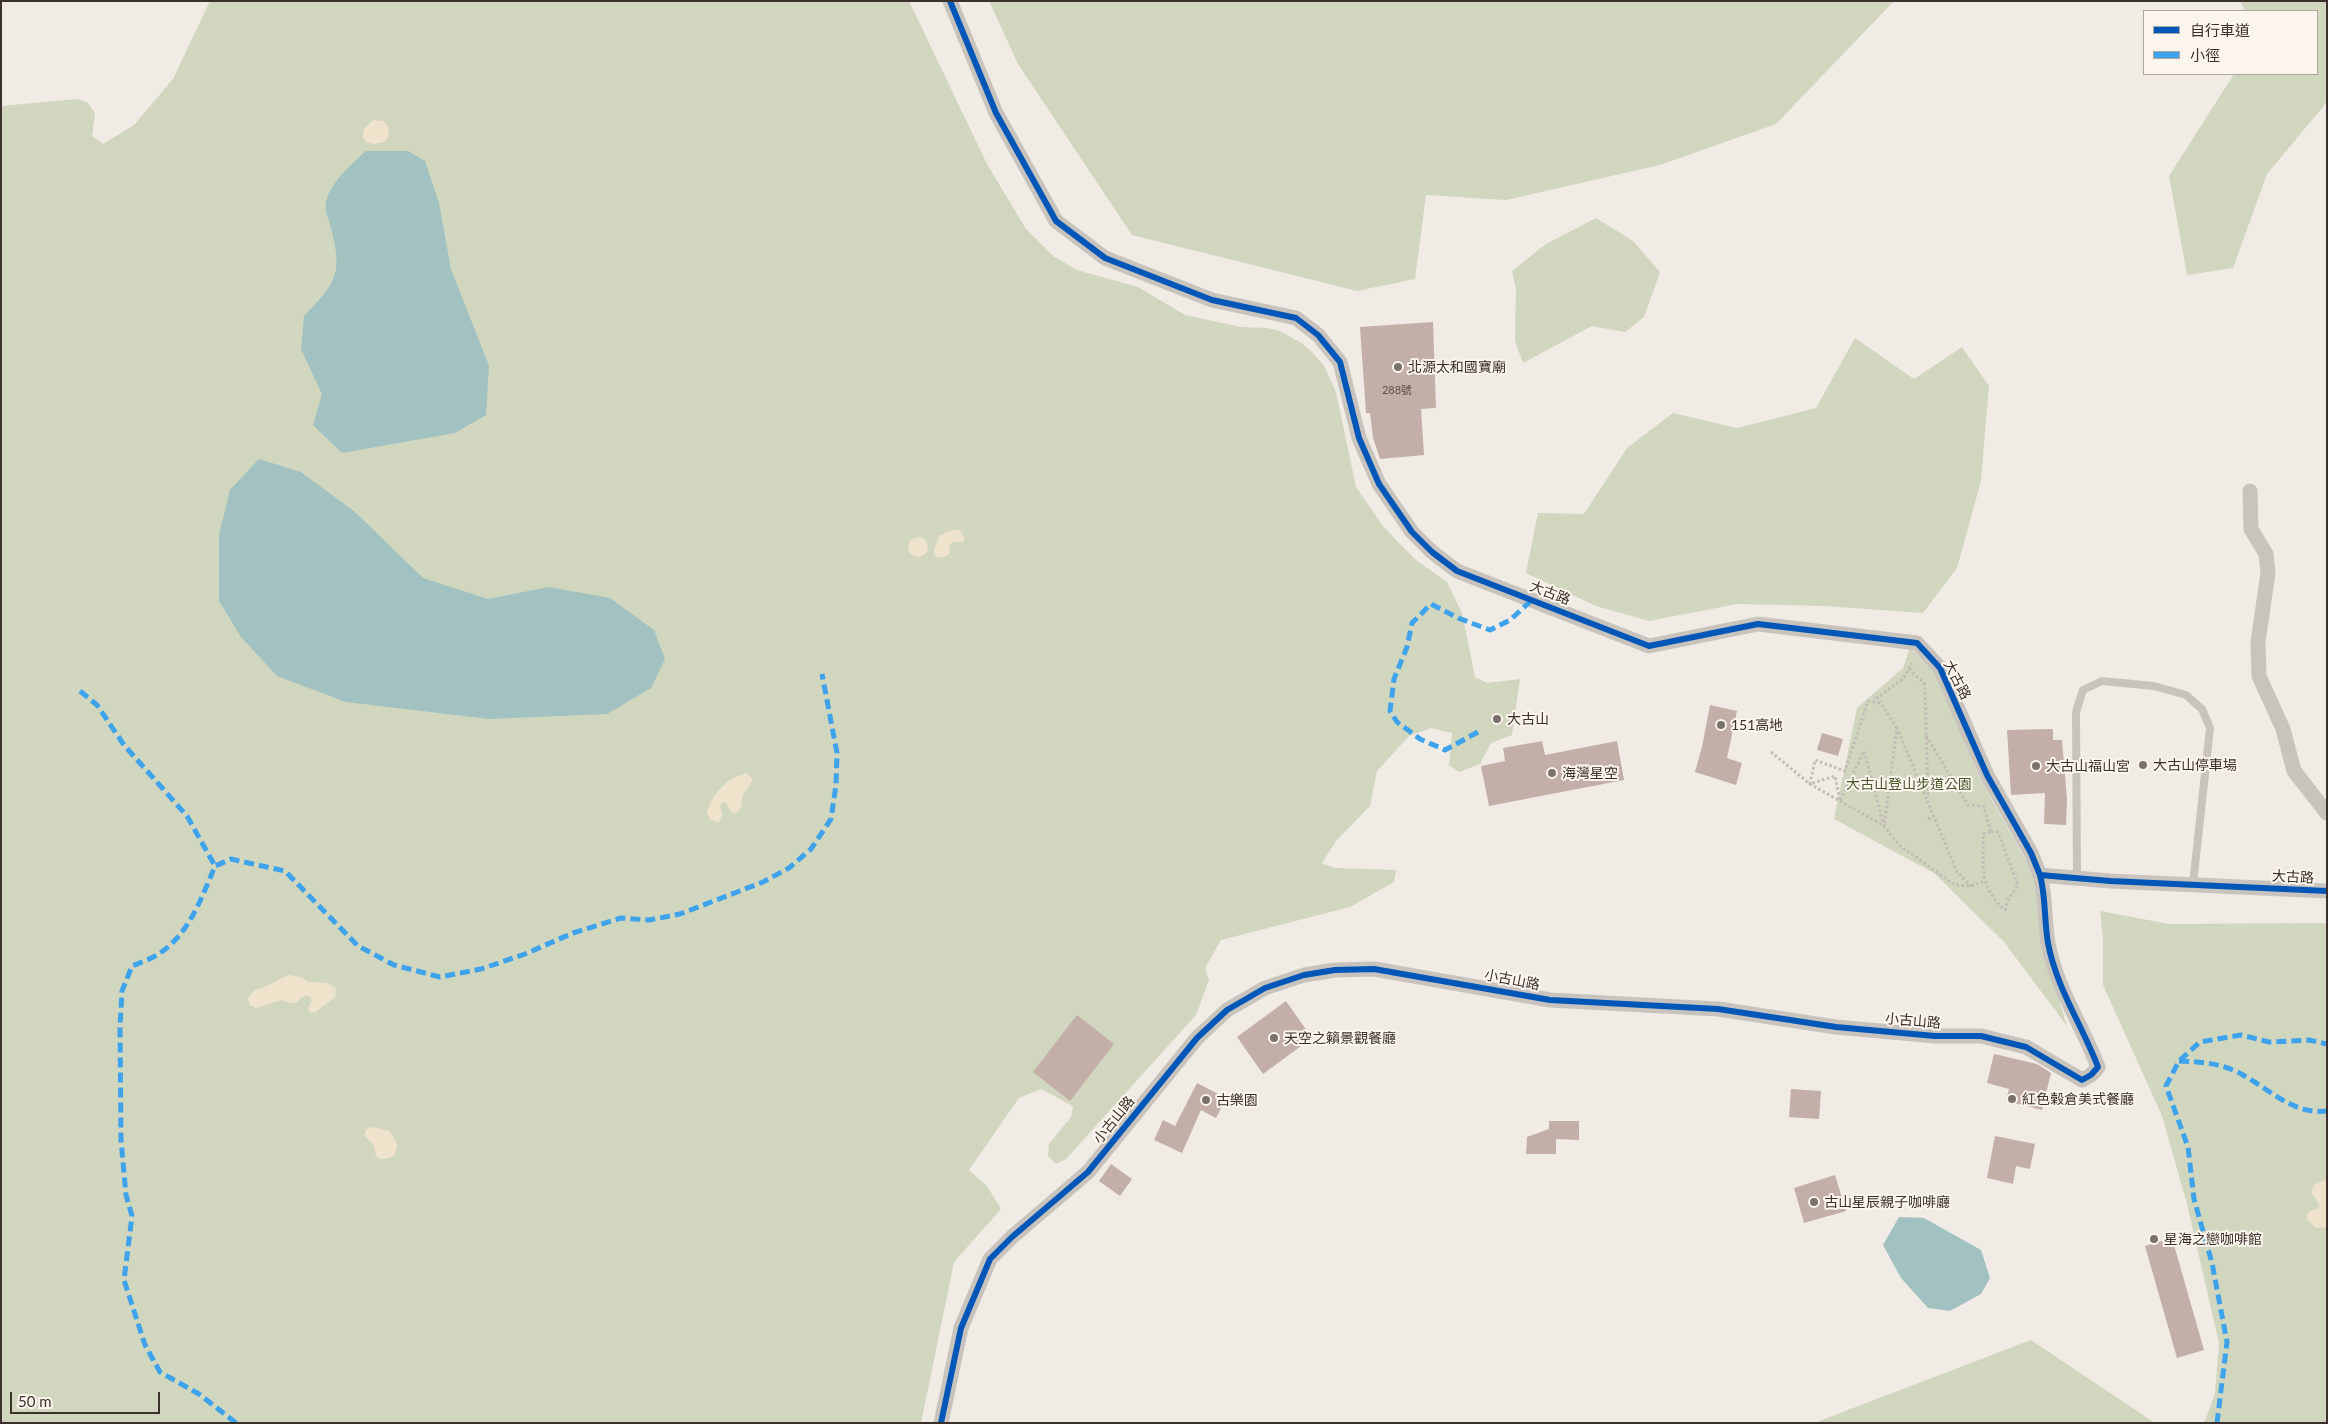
<!DOCTYPE html>
<meta charset="utf-8">
<style>
body{margin:0}
#map{position:relative;width:2328px;height:1424px;overflow:hidden;background:#f0ebe5;font-family:Lato,"Noto Sans TC",sans-serif}
canvas{display:block}
.frame{position:absolute;inset:0;border:2px solid #3b302b;pointer-events:none}
.legend{position:absolute;left:2143px;top:10px;width:175px;height:65px;box-sizing:border-box;background:#fbf5ee;border:1px solid #aea6a0;margin:0;padding:6px 9px;list-style:none;font-size:15px;color:#3b302b}
.legend li{display:flex;align-items:center;gap:10px;height:25px}
.legend b{width:25px;border:1px solid #aea6a0}
.scale{position:absolute;left:10px;top:1392px;width:150px;height:22px;box-sizing:border-box;border:2px solid #3b302b;border-top:0;padding-left:6px;font-size:15px;line-height:18px;white-space:nowrap;color:#3b302b;-webkit-text-stroke:4px #fbf5ee;paint-order:stroke}
</style>
<div id="map">
<canvas width="2328" height="1424"></canvas>
<div class="frame"></div>
<ul class="legend">
<li><b style="height:6px;background:#0057b8"></b>自行車道</li>
<li><b style="height:6px;background:#3fa3eb"></b>小徑</li>
</ul>
<div class="scale">50 m</div>
</div>
<script>
const context = document.querySelector('canvas').getContext('2d');
context.lineJoin = 'round';
function fill(path, color) { context.fillStyle = color; context.fill(path, 'evenodd'); }
function strokePath(path, color, width, dash) { context.strokeStyle = color; context.lineWidth = width; context.lineCap = dash ? 'butt' : 'round'; context.setLineDash(dash || []); context.stroke(path); }
function label(font, color, halo, rows, align = 'center') {
  context.font = font + ' Lato,"Noto Sans TC",sans-serif'; context.lineWidth = 4; context.setLineDash([]); context.textBaseline = 'middle'; context.strokeStyle = halo; context.fillStyle = color; for (const [text, x, y, turn = 0] of rows) {
    context.save(); context.translate(x, y); context.rotate((+turn || 0) * Math.PI / 180); context.textAlign = isNaN(turn) ? turn : align; if (halo) context.strokeText(text, 0, 0); context.fillText(text, 0, 0); context.restore();
  }
}
const green = new Path2D(`
 M210,1H909L987,164L1026,229L1053,256L1077,270L1138,287L1185,315L1241,327L1267,328L1280,331L1303,344L1314,354L1324,366L1336,392L1356,487L1383,526L1399,543L1416,560L1447,582L1462,613L1475,677L1487,683L1520,679L1512,735L1491,743L1480,764L1459,772L1449,765L1452,733L1431,728L1409,736L1377,771L1370,806L1336,841L1322,863L1335,868L1396,870L1394,882L1350,907L1221,940L1205,968L1209,980L1196,1015L1066,1159L1056,1164L1048,1156L1049,1144L1071,1117L1073,1106L1041,1089L1019,1098L969,1170L987,1186L1001,1209L954,1262L921,1423H1V106L76,99L87,102L95,113L92,136L103,144L134,125L173,79Z
 M989,1H1894L1776,124L1660,165L1506,200L1426,195L1415,279L1357,291L1132,235L1018,64Z
 M2240,1H2327V102L2267,174L2233,268L2187,275L2169,176L2234,74H2317V11H2245Z
 M1596,218L1633,241L1660,272L1644,317L1625,332L1592,326L1523,363L1515,341L1516,289L1512,271L1546,244Z
 M1855,338L1914,379L1962,347L1989,386L1981,481L1957,568L1923,613L1825,606L1737,604L1649,621L1596,606L1526,573L1538,513L1584,514L1627,448L1673,413L1737,428L1816,408Z
 M1910,648L1937,674L1979,777L2034,875L2040,939L2067,1026L2004,942L1934,873L1834,819L1857,708L1903,668Z
 M2100,911L2169,924L2327,923V1423H2204L2215,1394L2219,1343L2187,1204L2162,1116L2103,985V938Z
 M2031,1340L2155,1423H1814Z`);
const sand = new Path2D(`
 M373,120L384,121C390,129 390,134 385,142L374,144L366,142L363,137L364,129Z
 M953,530H960L965,539L962,542H952L949,546L950,552L947,556L937,558L933,552L940,535Z
 M908 547a10 10 0 1 1 20 0a10 10 0 1 1-20 0Z
 M747,773L753,780L742,797L741,806L738,812L732,813L726,802H722L720,807C723,814 723,817 718,823L710,819L707,813C712,793 727,778 747,773Z
 M289,975L301,977L307,982L328,983L336,988L335,997L316,1012L310,1013L308,1008L312,1001L310,996L306,995C293,1002 298,1007 282,1000L256,1008L250,1005L248,998L254,990C267,988 276,980 289,975Z
 M372,1127L390,1131L397,1144L395,1155L389,1158L380,1159L376,1156L373,1144L364,1136L366,1130Z
 M2324,1180L2327,1182V1227L2316,1228L2307,1220V1215L2310,1211L2316,1210L2320,1206L2311,1192L2314,1185Z`);
const water = new Path2D(`
 M366,151H408L425,161L439,203L451,269L489,366L486,415L455,433L342,453L313,425L322,394L301,349L304,316C338,281 343,273 330,224C328,218 324,208 326,202C332,180 350,166 366,151Z
 M259,459L301,472L355,512L423,578L488,599L549,587L610,598L654,630L665,659L651,688L607,714L489,719L346,702L277,676L241,637L219,601V535L230,490Z
 M1899,1217L1924,1218L1981,1250L1990,1278L1981,1294L1950,1311L1928,1308L1901,1278L1883,1245Z`);
const building = new Path2D(`
 M1433,322L1436,408L1421,409L1424,455L1380,459L1373,438L1370,413H1366L1360,327Z
 M1710,705L1737,711L1727,758L1742,763L1736,785L1695,772L1702,747Z
 M2053,729V740H2062L2067,799L2066,825L2044,824L2045,793L2011,795L2007,730Z
 M1822,733L1843,739L1838,756L1817,750Z
 M1542,741L1545,755L1617,741L1624,780L1489,806L1481,766L1505,761L1503,748Z
 M1286,1001L1312,1038L1263,1074L1237,1037Z
 M1077,1015L1114,1044L1070,1101L1033,1072Z
 M1994,1054L2037,1064L2051,1073L2042,1110L2006,1101L2009,1089L1987,1083Z
 M1197,1083L1226,1098L1216,1118L1201,1110L1182,1153L1154,1140L1163,1120L1175,1126Z
 M1791,1089L1821,1091L1819,1119L1789,1117Z
 M1549,1121H1579V1140L1556,1139V1154H1526L1527,1137L1549,1129Z
 M1995,1136L2035,1144L2030,1169L2016,1166L2013,1184L1987,1178Z
 M1111,1164L1132,1179L1120,1196L1099,1181Z
 M1835,1175L1846,1211L1804,1223L1794,1188Z
 M2172,1238L2204,1350L2177,1358L2145,1246Z`);
const path = new Path2D(`
 M1909,669L1924,683L1925,690L1928,798
 M1880,703L1868,701L1845,771L1815,760L1810,784L1835,776L1840,801L1864,751L1884,826L1897,728L1957,872L1971,886
 M1897,728L1877,698L1903,679L1912,663
 M1926,736L1968,805L1983,806
 M1771,752L1810,784L1884,826L1899,845L1955,885L1971,886L1985,881
 M1983,805L1991,832
 M1928,819L1934,816
 M1991,832H1998L2018,885L2008,900L2005,910C1978,886 1984,868 1983,834Z`);
const lane = new Path2D(`
 M2077,878L2076,712L2083,690L2102,681L2154,686L2186,695L2202,709L2210,728L2193,884`);
const street = new Path2D(`
 M950,1L996,113L1056,221L1105,258L1212,300L1296,318L1318,335L1340,362L1359,438L1379,484L1412,532L1432,552L1457,571L1649,646L1758,624L1917,643L1940,668L1987,775L2031,853L2040,875L2110,881L2327,891
 M2250,491L2251,529L2266,554L2268,573L2258,642L2259,676L2283,729L2294,771L2327,813
 M941,1423L961,1328L990,1259L1012,1237L1088,1172L1197,1038L1227,1010L1265,988L1304,975L1335,970L1374,969L1550,1000L1718,1009L1836,1027L1935,1036H1981L2026,1047L2082,1080L2091,1075L2098,1067C2082,1025 2056,987 2048,943C2044,920 2046,897 2040,875`);
const quiet = new Path2D(`
 M80,691L97,705L124,745L187,816L215,866
 M1478,732L1445,750L1420,739L1397,722L1390,711L1394,679L1407,647L1412,623L1431,604L1458,618L1490,630L1510,620L1532,600
 M2179,1061C2202,1062 2222,1063 2243,1075C2270,1090 2294,1115 2327,1111
 M236,1423L199,1394L160,1372L145,1345L124,1280L132,1216L126,1195L121,1140L120,1027L122,991L132,966C141,962 152,959 160,953C189,934 202,897 215,866L231,859L285,871L358,946L394,965L440,977L481,969L525,954L573,933L621,918L649,920L680,914L763,882L789,868L811,849L831,819L836,785L837,753L822,674
 M2217,1423L2227,1342L2212,1263L2194,1199L2188,1147L2166,1086L2179,1061L2200,1042L2241,1035L2269,1042L2309,1040L2327,1044`);
const cycleway = new Path2D(`
 M950,1L996,113L1056,221L1105,258L1212,300L1296,318L1318,335L1340,362L1359,438L1379,484L1412,532L1432,552L1457,571L1649,646L1758,624L1917,643L1940,668L1987,775L2031,853L2040,875L2110,881L2327,891
 M941,1423L961,1328L990,1259L1012,1237L1088,1172L1197,1038L1227,1010L1265,988L1304,975L1335,970L1374,969L1550,1000L1718,1009L1836,1027L1935,1036H1981L2026,1047L2082,1080L2091,1075L2098,1067C2082,1025 2056,987 2048,943C2044,920 2046,897 2040,875`);
const markers = [
 [1398,367,5,"#7a716c"],
 [1497,719,5,"#7a716c"],
 [1721,725,5,"#7a716c"],
 [2143,765,5,"#7a716c"],
 [2036,766,5,"#7a716c"],
 [1552,773,5,"#7a716c"],
 [1274,1038,5,"#7a716c"],
 [2012,1099,5,"#7a716c"],
 [1206,1100,5,"#7a716c"],
 [1814,1202,5,"#7a716c"],
 [2154,1239,5,"#7a716c"]
];
const numberNames = [
 ["288號",1397,390]
];
const poiNames = [
 ["北源太和國寶廟",1408,367],
 ["大古山",1507,719],
 ["151高地",1731,725],
 ["大古山停車場",2153,765],
 ["大古山福山宮",2046,766],
 ["海灣星空",1562,773],
 ["天空之籟景觀餐廳",1284,1038],
 ["紅色榖倉美式餐廳",2022,1099],
 ["古樂園",1216,1100],
 ["古山星辰親子咖啡廳",1824,1202],
 ["星海之戀咖啡館",2164,1239]
];
const streetNames = [
 ["大古路",1550,593,21],
 ["大古路",1957,680,63],
 ["大古路",2293,877,3],
 ["小古山路",1512,980,11],
 ["小古山路",1913,1021,5],
 ["小古山路",1114,1120,-51]
];
const parkNames = [
 ["大古山登山步道公園",1909,784]
];
fill(green, '#d1d6bf');
fill(sand, '#efe3cc');
fill(water, '#a1c2c1');
fill(building, '#c3afa7');
strokePath(path, '#c2bbb6', 3, [2.5, 2.5]);
strokePath(lane, '#c9c3be', 8);
strokePath(street, '#c9c3be', 15);
strokePath(quiet, '#3fa3eb', 5, [10, 5]);
strokePath(cycleway, '#0057b8', 6);
for (const [x, y, r, color] of markers) { const dot = new Path2D(); dot.arc(x, y, r, 0, 2 * Math.PI); context.fillStyle = color; context.fill(dot); strokePath(dot, '#fbf5ee', 2); }
label('11px', '#5d504a', null, numberNames);
label('14px', '#3b302b', '#fbf5ee', poiNames, 'left');
label('14px', '#3b302b', '#fbf5ee', streetNames);
label('14px', '#4a5a2e', '#fbf5ee', parkNames);
</script>
